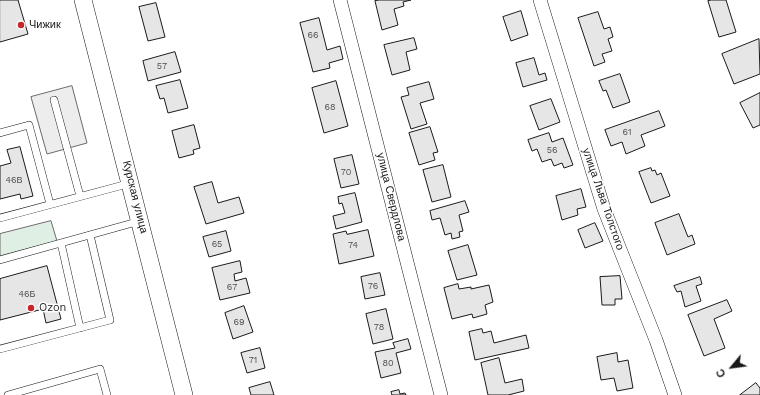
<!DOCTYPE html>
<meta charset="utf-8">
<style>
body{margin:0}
#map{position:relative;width:760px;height:395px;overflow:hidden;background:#fff;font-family:"Work Sans",sans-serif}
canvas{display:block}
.north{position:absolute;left:712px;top:347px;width:40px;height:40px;-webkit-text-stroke:3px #fff;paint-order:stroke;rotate:241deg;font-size:11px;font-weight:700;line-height:16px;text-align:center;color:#1a1a1a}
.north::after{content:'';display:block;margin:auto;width:14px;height:18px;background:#1a1a1a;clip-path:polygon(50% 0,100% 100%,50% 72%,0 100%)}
</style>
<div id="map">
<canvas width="760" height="395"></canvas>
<div class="north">С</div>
</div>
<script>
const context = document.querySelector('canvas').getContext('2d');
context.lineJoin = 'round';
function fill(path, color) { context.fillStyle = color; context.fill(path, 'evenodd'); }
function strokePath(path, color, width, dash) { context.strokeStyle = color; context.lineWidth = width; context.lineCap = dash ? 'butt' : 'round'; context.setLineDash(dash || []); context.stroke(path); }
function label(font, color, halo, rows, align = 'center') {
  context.font = font + ' "Work Sans",sans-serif'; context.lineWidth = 3; context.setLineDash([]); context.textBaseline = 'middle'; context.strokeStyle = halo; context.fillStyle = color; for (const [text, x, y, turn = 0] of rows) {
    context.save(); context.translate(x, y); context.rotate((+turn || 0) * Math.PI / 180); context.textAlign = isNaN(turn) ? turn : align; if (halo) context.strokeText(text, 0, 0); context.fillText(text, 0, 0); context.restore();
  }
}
const green = new Path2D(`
 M51,221L57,241L0,256V234Z`);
const parking = new Path2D(`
 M72,86L87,143L47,154L31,97Z`);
const building = new Path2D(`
 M0,0H18L28,34L0,42Z
 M380,0H411L403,2L404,6L394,9L398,25L382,30L375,1Z
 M712,0H726L736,32L719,37L708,1Z
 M156,3L165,37L148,41L139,7Z
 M521,11L528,35L511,41L503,17Z
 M598,12L604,29L610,27L613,37L608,39L612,51L602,54L605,62L594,66L578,18Z
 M319,18L327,50L340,46L343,59L329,63L330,68L313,72L300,23Z
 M414,38L417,49L406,52L410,70L392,75L384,45Z
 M759,39L760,74L734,84L722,54Z
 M175,52L181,72L148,81L143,61Z
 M534,58L539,75L545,73L547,80L523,87L516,63Z
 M620,74L630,102L613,108L606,90L603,91L599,81Z
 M180,80L188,108L168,113L164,98L160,99L156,86Z
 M336,81L348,126L324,133L312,88Z
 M429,82L434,99L420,103L427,124L411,129L401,97L409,95L407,88Z
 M760,93V125L753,128L740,103Z
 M551,99L560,122L539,130L530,106Z
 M659,111L665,126L641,135L645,146L626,154L622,142L611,146L605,130Z
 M194,125L200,148L193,150L194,154L179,158L172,131Z
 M430,127L438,152L433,153L435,160L419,165L409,133Z
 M549,133L552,142L563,138L573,165L564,168L562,163L554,166L551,159L542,162L537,149L532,151L528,140Z
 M20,147L33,196L21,199L20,194L0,199V166L11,163L7,150Z
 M352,155L359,184L341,188L334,159Z
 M443,165L451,197L432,202L423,170Z
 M651,168L652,171L655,170L657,175L661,173L670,196L651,203L639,172Z
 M212,182L218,203L239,197L244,213L206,224L194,187Z
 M581,189L586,207L577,209L578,215L562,220L556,196Z
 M355,193L362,222L336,229L333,216L345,213L342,203L339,204L338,197Z
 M465,201L469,212L459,215L463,231L459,232L460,237L452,239L451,233L445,235L440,218L432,220L430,211Z
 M679,214L688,237L692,235L695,244L667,255L655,223Z
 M595,223L603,241L585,248L578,230Z
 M368,230L374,256L339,264L333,234L346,231L347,234Z
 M226,231L231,251L209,257L203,237Z
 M468,245L477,275L457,280L448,251Z
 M240,261L242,272L234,274L235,281L246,278L250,293L220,300L212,268Z
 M47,266L61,319L46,323L43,309L0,320V279Z
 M380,273L385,295L365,299L361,277Z
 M620,276L622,299H615V305H602L600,277Z
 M700,277L702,284L696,286L701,301L685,307L681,291L677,292L674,286Z
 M458,284L459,289L471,287V289L489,285L493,302L485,305L487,314L473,318L472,314L452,319L444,288Z
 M727,300L732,311L714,319L725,348L704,356L688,315Z
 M244,306L253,332L233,339L225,313Z
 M386,309L393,339L373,344L366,314Z
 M482,329L483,333L491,331L494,343L526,335L529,348L475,360L469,332Z
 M408,339L411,349L396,353L401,373L381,378L375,352L395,348L393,343Z
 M260,348L265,368L247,373L241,353Z
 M617,353L618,362L628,360L633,388L617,391L614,378L601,380L597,357Z
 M499,358L505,383L522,379L524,391L508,395H488L481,363Z
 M270,382L274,395H251L249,388Z
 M756,383L760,388V395H740Z
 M399,390L400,394L405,393L406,395H392L391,392Z`);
const service = new Path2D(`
 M54,100L80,196
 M0,133L29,125L50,204
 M0,218L131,183
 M61,243L80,328
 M0,260L140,221
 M0,349L110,320L90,235
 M8,395L100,369L107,395`);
const minor = new Path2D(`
 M340,0L441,395
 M540,0L604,209L656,340L675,395`);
const tertiary = new Path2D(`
 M83,0L184,395`);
const markers = [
 [21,25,4,"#c62828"],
 [31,308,4,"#c62828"]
];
const numberNames = [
 ["66",313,35],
 ["57",162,66],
 ["68",330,107],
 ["61",627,132],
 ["56",552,150],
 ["70",346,172],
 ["46В",14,180],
 ["65",217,244],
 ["74",353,245],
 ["76",373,286],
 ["67",232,287],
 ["46Б",27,294],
 ["69",239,322],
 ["78",379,327],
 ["71",253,360],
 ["80",388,363]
];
const poiNames = [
 ["Чижик",29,25],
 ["Ozon",39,308]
];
const streetNames = [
 ["Курская улица",135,197,76],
 ["улица Свердлова",391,197,76],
 ["улица Льва Толстого",603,199,71]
];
fill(green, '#e0efe3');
strokePath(green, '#6a6a6a', 1);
fill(parking, '#ededed');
strokePath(parking, '#6a6a6a', 1);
fill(building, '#e6e6e6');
strokePath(building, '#1a1a1a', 1);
strokePath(service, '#1a1a1a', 8);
strokePath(minor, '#1a1a1a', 14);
strokePath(tertiary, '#1a1a1a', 18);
strokePath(service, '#fff', 7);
strokePath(minor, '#fff', 13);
strokePath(tertiary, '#fff', 17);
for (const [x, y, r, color] of markers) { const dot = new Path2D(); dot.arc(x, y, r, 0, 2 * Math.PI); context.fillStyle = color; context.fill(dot); strokePath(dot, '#fff', 1.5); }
label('9px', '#4d4d4d', null, numberNames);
label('11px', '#1a1a1a', '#fff', poiNames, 'left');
label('11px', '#1a1a1a', '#fff', streetNames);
</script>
